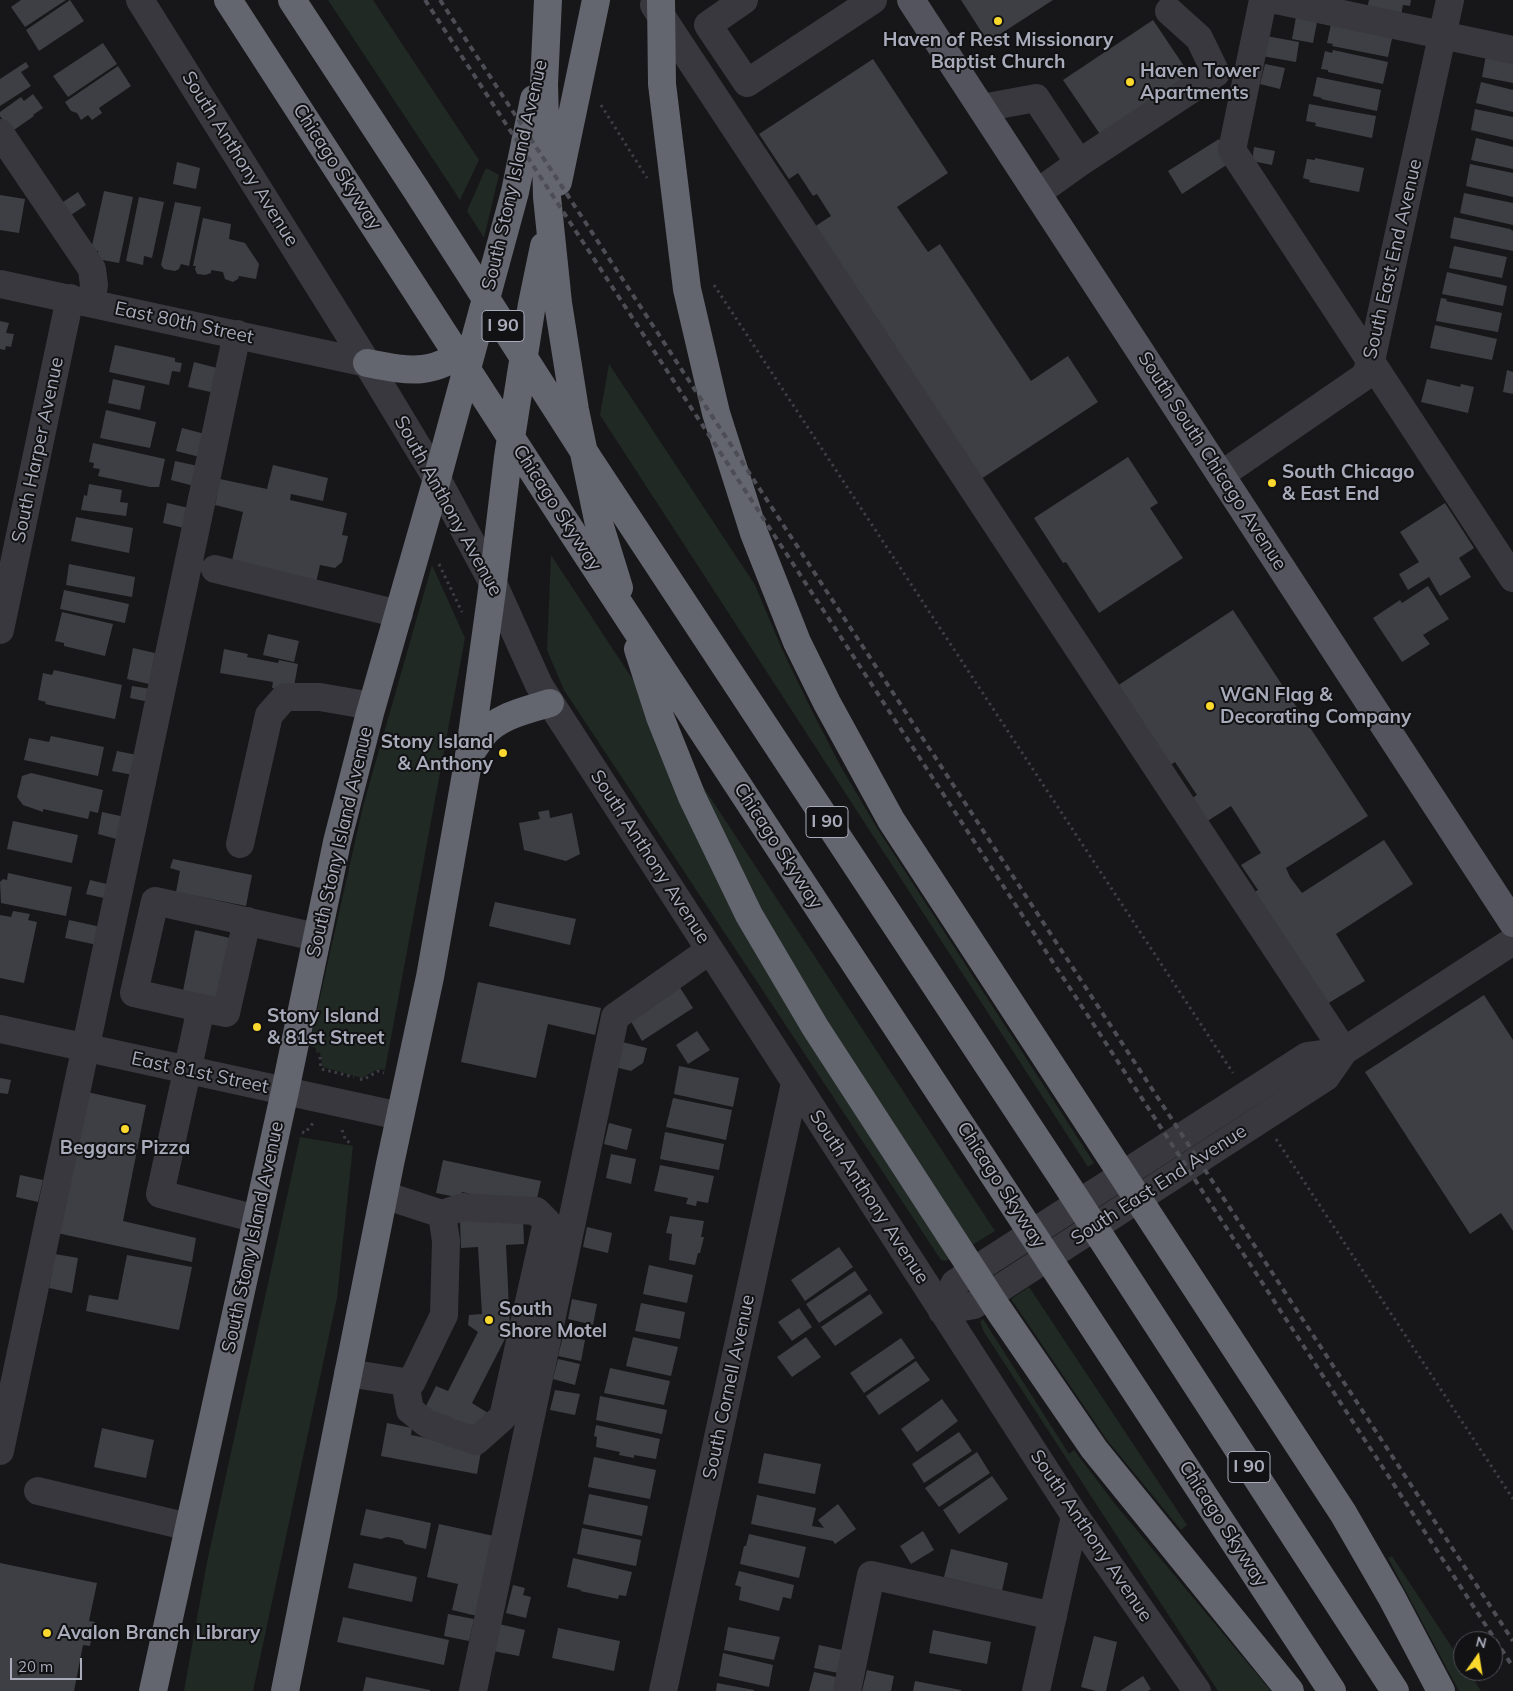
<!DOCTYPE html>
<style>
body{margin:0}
#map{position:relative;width:1513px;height:1691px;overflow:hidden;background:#171719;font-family:Mulish,sans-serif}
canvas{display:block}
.north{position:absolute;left:1453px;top:1631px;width:50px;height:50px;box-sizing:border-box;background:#121214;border:1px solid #4e4f56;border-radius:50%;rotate:13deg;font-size:14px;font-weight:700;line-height:20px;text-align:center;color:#a8abba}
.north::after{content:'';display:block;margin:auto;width:18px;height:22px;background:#fbd82d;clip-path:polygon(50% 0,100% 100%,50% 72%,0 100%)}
.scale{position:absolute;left:10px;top:1658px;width:72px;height:22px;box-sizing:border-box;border:2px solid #a8abba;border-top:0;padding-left:6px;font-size:15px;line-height:18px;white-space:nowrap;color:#a8abba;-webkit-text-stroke:4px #121214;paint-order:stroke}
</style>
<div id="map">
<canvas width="1513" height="1691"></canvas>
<div class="north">N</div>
<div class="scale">20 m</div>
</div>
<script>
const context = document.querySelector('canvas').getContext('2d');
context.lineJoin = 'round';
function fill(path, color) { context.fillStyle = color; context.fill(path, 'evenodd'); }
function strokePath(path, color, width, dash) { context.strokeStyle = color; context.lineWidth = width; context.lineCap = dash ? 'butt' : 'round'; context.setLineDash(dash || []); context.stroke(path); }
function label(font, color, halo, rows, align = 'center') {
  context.font = font + ' Mulish,sans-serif'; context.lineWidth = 4; context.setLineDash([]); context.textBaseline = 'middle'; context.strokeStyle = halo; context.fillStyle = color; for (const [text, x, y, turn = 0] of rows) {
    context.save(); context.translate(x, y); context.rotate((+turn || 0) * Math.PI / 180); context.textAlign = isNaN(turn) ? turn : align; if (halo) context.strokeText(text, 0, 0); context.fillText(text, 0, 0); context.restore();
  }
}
const green = new Path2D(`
 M328,0H373L479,160L460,200Z
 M486,168L499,175L484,238L467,211Z
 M609,364L755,585L782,649L812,711L841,767L877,828L1094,1163L1088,1167L600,415Z
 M551,555L995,1231L946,1261L941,1260L564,690L547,650Z
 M432,565L465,638L385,1070L378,1069L362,1078L323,1067L320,1053L316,1052V1048L309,1046L363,806Z
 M300,1137L353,1146L337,1298L253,1691H184L207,1562Z
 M1029,1287L1187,1525L1181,1530L1107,1440L1011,1299Z
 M983,1319L1069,1454L1074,1450L1115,1504L1271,1691H1218L984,1332L980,1322Z
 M1392,1556L1463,1664V1671H1468L1481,1691H1459L1388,1558Z`);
const building = new Path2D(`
 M21,0H66L25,27L11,7Z
 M70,0L84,21L39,51L26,30Z
 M961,0H1053L988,42Z
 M1369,0H1411L1410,6L1403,5L1401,16L1367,9Z
 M1296,17L1317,22L1313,43L1292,39Z
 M1153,20L1196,84L1106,143L1063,80Z
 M1331,24L1393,34L1388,57L1332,46L1333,44L1327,43Z
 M1266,36L1299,42L1296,62L1262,56Z
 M103,43L117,64L68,97L53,76Z
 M1333,50L1388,62L1383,84L1328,72V70L1321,69L1325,51L1332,53Z
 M1486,55L1513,60V83L1482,77Z
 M873,59L948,173L897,207L928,252L940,244L1031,381L1068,356L1098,402L981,479L814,227L831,216L817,194L813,196L798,173L789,179L759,134Z
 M26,62L29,67L21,72L31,86L0,106V79Z
 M1265,64L1285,68L1280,89L1260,84Z
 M118,66L131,86L99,108L102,113L92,120L88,115L81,120L77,113L71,111L65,102Z
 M1317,77L1381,90L1377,111L1321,99L1322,98L1313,96Z
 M1481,82L1513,90V112L1476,103Z
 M33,94L43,108L33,115L34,116L11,132L0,116V112L21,97L24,101Z
 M1309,104L1376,116L1372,138L1315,126L1316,123L1306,121Z
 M1475,109L1513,117V140L1471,130Z
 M1476,138L1513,147V169L1471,160Z
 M1219,139L1222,144V148L1218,150L1228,164L1182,194L1168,171Z
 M1254,147L1275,151L1272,165L1252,161Z
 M1315,158L1364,168L1359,192L1309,182L1310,180L1303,178L1307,159L1315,160Z
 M177,162L200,168L196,189L173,184Z
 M1470,164L1513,173V197L1466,186Z
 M104,191L133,197L119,263L97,259L98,251L91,250Z
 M78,192L86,205L65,219L57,206Z
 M1464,193L1513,203V225L1460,213Z
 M0,195L25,199L19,233L0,230Z
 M139,197L164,202L152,258L144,256L143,265L126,261Z
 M175,202L201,207L189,266L181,264L179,269L175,271L164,269L161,265Z
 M1454,217L1510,229L1513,231V251L1450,238Z
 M203,218L231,224L229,239L245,243L259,264L256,279L239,276L238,279L233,282L225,279L223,272L211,270V273L205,275L197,274L195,269L196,266H193Z
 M1454,246L1507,257L1502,278L1449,268Z
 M1447,272L1507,286L1503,306L1442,294Z
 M1441,298L1447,299L1446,301L1502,313L1498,332L1436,321Z
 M0,321L9,323L6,333L14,334L11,347L6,346L5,350L0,349Z
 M1435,325L1497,339L1492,360L1430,348Z
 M115,345L175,358V362L182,363L180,372L172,371L169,385L109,372Z
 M194,362L221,369L215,393L188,387Z
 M1507,370L1513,372V394L1503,392Z
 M113,379L145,386L140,410L108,403Z
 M1427,379L1460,387L1461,384L1474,387L1468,413L1421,402Z
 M106,410L156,422L150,448L100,438Z
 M182,428L205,434L200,457L176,451Z
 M93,443L165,459L159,487H150L98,476L100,469L93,468L94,463L89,462Z
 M1128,457L1158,503L1150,508L1183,558L1099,613L1066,562L1063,563L1034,518Z
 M175,461L198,466L194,486L171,480Z
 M273,465L328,478L323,501L291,494L290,500L347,513L342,535L348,536L342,562L335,568L320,565L316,583L231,565L243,512L215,505L220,479L267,489Z
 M89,484L122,490L120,502L128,503L126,516L81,510L84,495L87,496Z
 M167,503L189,508L184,528L163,523Z
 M1445,503L1474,548L1459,558L1471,577L1440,596L1429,577L1408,590L1399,574L1419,562L1400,532Z
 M76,517L133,528L129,553L71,541Z
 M69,564L135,577L132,597L66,585Z
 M1428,586L1449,619L1423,635L1430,644L1402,662L1373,618L1400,600L1402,603Z
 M64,590L129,604L125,623L60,609Z
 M1233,610L1368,816L1286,868L1290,877L1302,893L1384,840L1413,884L1336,934L1365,981L1322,1007L1250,895L1258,890L1241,865L1261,853L1231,806L1203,824L1187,801L1197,795L1175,762L1166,768L1114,688Z
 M62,612L113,624L105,656L64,646V643L55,641Z
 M268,634L299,641L294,662L263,655Z
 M133,648L155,653L149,684L127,679Z
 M224,649L248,654L247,657L278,663L279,660L298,664L293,692L272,688L273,682L220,673Z
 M54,670L122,685L115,719L45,704L46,702L38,700L43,673L52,675Z
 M132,686L151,689L149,702L130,698Z
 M51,736L104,747L98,776L24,760L29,738L49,742Z
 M117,751L137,755L133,775L112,771Z
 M31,773L103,790L98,813L90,811L88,819L43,809V812L23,805L17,797L22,776Z
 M549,810L550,818L572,813L580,854L566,861L524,850L519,823L540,819L538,812Z
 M102,812L125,817L120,840L98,834Z
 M13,821L78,835L72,863L7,849Z
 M173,859L252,875L246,906L176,892L180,871L170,868Z
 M8,873L72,887L66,916L1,903L0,882L3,879L7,880Z
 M90,880L111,885L108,899L86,894Z
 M495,902L576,919L570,945L489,926Z
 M13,911L30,914L28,920L37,922L24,983L0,978V915L11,917Z
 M69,920L101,927L97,945L65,938Z
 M195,930L230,938L216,1003L182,996Z
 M478,982L601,1008L595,1035L548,1024L536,1078L461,1062Z
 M679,986L693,1008L642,1041L629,1018Z
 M1484,995L1513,1040V1231L1501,1213L1470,1234L1365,1072Z
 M697,1031L710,1050L688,1064L676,1045Z
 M622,1042L647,1048L643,1063L631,1071L615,1067Z
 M679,1066L739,1078L733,1107L674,1094Z
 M0,1078L11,1080L8,1094L0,1093Z
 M87,1092L146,1105L123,1221L196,1238L192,1262L57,1233Z
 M673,1098L732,1110L726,1140L666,1127Z
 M609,1123L632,1129L627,1150L604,1144Z
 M665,1132L724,1144L719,1170L660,1159Z
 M611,1154L636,1159L631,1184L606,1178Z
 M443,1160L541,1181L535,1207L523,1217L524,1244L506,1245L510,1329L472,1403L488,1413L477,1474L381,1456L387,1423L412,1428L411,1435L442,1441L424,1410L436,1386L448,1391L478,1332L468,1325L469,1315L482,1314L478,1247L461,1248L460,1221L489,1219L494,1199L462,1192L461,1198L436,1193Z
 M660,1165L714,1176L708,1203L697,1201L696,1206L686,1204L688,1198L654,1191Z
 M20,1175L43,1180L38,1202L16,1197Z
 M670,1216L704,1221L701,1237H704L700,1253H698L695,1265L669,1260L672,1234L666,1233Z
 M587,1227L612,1233L608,1253L583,1247Z
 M839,1247L853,1267L805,1301L791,1280Z
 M55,1254L78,1258L72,1293L49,1288Z
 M127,1255L192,1267L179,1330L86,1311L89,1295L118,1300Z
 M649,1265L693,1275L687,1303L643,1294Z
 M855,1271L868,1290L819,1323L806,1304Z
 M870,1294L883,1313L835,1346L821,1327Z
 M572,1299L597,1304L593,1325L568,1319Z
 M641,1303L685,1312L680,1339L635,1331Z
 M799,1308L812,1327L792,1341L778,1322Z
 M563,1336L585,1340L581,1361L558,1356Z
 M633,1337L678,1347L671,1376L626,1366Z
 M806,1337L821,1357L792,1377L777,1357Z
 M901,1338L915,1358L864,1393L850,1373Z
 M558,1359L580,1364L575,1385L553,1379Z
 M916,1361L930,1380L879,1415L866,1396Z
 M610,1368L670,1381L664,1405L604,1393Z
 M555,1390L580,1394L575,1415L550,1410Z
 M600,1396L667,1410L662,1434L596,1420Z
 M942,1399L958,1421L917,1452L901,1429Z
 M596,1425L660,1439L656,1459L634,1455V1458L619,1455L620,1452L596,1447L597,1437L594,1436Z
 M102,1428L154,1440L146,1478L94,1467Z
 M959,1432L972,1451L924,1483L912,1464Z
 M977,1452L990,1473L939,1507L925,1488Z
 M764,1453L821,1464L815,1494L758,1483Z
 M594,1457L656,1470L650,1499L588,1487Z
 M992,1476L1008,1499L959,1534L943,1510Z
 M589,1494L648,1506L642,1536L583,1524Z
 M757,1495L816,1508L812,1526L824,1528L818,1520L838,1504L856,1529L835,1544L833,1541L751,1524Z
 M366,1509L431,1523L426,1549L405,1544L402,1540L387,1537L381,1539L360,1535Z
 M439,1524L494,1536L477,1616L452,1610L458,1584L427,1577Z
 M582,1528L641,1540L636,1566L577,1554Z
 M923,1531L934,1550L911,1564L900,1546Z
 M749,1534L806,1547L799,1578L740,1564L744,1546H746Z
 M951,1549L1008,1563L1002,1591L944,1577Z
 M573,1558L632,1572L626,1596L619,1595L618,1599L580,1591L581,1590L567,1587Z
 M0,1563L97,1583L89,1621L95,1622L90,1646L83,1645L74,1691H0Z
 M354,1563L417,1577L412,1602L348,1588Z
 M739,1571L794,1585L791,1599L783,1597L779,1611L739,1600L741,1587L735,1585Z
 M513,1585L525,1588L523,1595L531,1597L526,1618L506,1613Z
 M448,1614L474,1619L469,1641L444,1636Z
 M343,1617L449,1640L444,1665L337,1642Z
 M499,1624L525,1630L519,1656L493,1651Z
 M728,1627L780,1637L774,1660L724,1650Z
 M558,1628L620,1641L614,1671L552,1658Z
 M933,1630L991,1642L987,1664L929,1653Z
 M1094,1636L1117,1642L1106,1691H1096L1081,1687Z
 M819,1645L842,1650L838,1673L814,1668Z
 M723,1653L773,1665L769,1687L719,1676Z
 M867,1670L894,1676L891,1691H862Z
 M814,1672L836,1677L834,1691H809Z
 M1143,1676L1151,1689L1148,1691H1120Z
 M366,1677L430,1690V1691H363Z
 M915,1681L961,1690V1691H913Z
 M717,1683L754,1690V1691H716Z`);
const path = new Path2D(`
 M601,105L647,178
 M714,285L1233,1073
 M439,564L462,612
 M320,1057L321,1069L354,1077
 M360,1079L363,1080L378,1071L384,1073
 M342,1130L346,1141L351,1143
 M302,1132L305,1133L313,1123
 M1276,1139L1513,1499`);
const minor = new Path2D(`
 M140,0L367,363L437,479L493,583L539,685L1075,1516L1197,1691
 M744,0L708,25L747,83L873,0
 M1263,0L1232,150L1513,578
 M1276,0L1513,50
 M654,5L1344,1051
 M982,108L1036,98L1079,163
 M0,133L92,269L94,285L91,303
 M1037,193L1079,163L1216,73L1199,38L1169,11
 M0,284L367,363
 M1221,475L1365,376L1371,361L1450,0
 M215,569L399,614
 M0,630L70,298
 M240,844L269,715L285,697H320L372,706
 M201,1008L226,1013L247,921
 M0,1029L400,1116
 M442,1214L463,1207L492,1209
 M257,1219L160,1194L201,1008L134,993L155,901L316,937
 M942,1311L974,1305L1326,1077L1344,1051L1513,941
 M942,1311L955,1283L1307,1056L1344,1051
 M348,1373L411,1383L444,1315L446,1241L442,1214L384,1195
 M405,1382L410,1410L426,1423L445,1430
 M452,1433L476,1441L503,1417L547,1222L536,1211L501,1209
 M0,1451L237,334
 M38,1491L189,1527
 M473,1691L615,1017L710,950
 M663,1691L795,1083
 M847,1691L871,1575L1053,1616
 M1036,1691L1075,1516`);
const major = new Path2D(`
 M911,0L1513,923`);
const highway = new Path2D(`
 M228,0L574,535L1332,1691
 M292,0L417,191L590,461L1065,1182L1395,1691
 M548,0L544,84L547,197L558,303L575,410L598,520L619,588
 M661,0L662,84L687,289L716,413L754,533L797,642L827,703L891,820L1343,1513L1392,1598L1441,1691
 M558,182L596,0
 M367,363C413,372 434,376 473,345
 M638,649L660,717L692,797L749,915L815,1027L998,1309L1094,1449L1290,1691
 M469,755C474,749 478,742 483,735C498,716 527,710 550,703
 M153,1691L285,1091L337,842L370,713L437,479L515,192L534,99
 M285,1691L390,1164L430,977L469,757L493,583L508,457L532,304L544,246`);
const rail = new Path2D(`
 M425,0L1513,1667
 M440,0L1513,1641`);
const markers = [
 [998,21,5,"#fbd82d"],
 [1130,82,5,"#fbd82d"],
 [1272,483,5,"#fbd82d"],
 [1210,706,5,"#fbd82d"],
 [503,753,5,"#fbd82d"],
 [257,1027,5,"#fbd82d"],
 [125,1129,5,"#fbd82d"],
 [489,1320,5,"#fbd82d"],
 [47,1633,5,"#fbd82d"]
];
const shields = [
 [503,326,42],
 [827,822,42],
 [1249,1467,42]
];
const shieldNames = [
 ["I 90",503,326],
 ["I 90",827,822],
 ["I 90",1249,1467]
];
const poiNames = [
 ["Haven of Rest Missionary",998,40,"center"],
 ["Baptist Church",998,62,"center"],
 ["Haven Tower",1140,71],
 ["Apartments",1140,93],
 ["South Chicago",1282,472],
 ["& East End",1282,494],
 ["WGN Flag &",1220,695],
 ["Decorating Company",1220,717],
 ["Stony Island",493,742,"right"],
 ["& Anthony",493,764,"right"],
 ["Stony Island",267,1016],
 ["& 81st Street",267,1038],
 ["Beggars Pizza",125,1148,"center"],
 ["South",499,1309],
 ["Shore Motel",499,1331],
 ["Avalon Branch Library",57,1633]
];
const streetNames = [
 ["South Anthony Avenue",240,159,58],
 ["Chicago Skyway",337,167,57],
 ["South Stony Island Avenue",515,175,-77],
 ["South East End Avenue",1393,259,-77],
 ["East 80th Street",184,323,12],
 ["South Harper Avenue",38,450,-78],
 ["South South Chicago Avenue",1212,461,57],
 ["South Anthony Avenue",448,506,61],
 ["Chicago Skyway",557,508,57],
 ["South Stony Island Avenue",340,842,-77],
 ["Chicago Skyway",778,846,57],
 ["South Anthony Avenue",650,857,57],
 ["East 81st Street",200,1073,12],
 ["Chicago Skyway",1001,1185,57],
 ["South East End Avenue",1159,1185,-33],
 ["South Anthony Avenue",869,1197,57],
 ["South Stony Island Avenue",253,1237,-78],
 ["South Cornell Avenue",729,1387,-78],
 ["Chicago Skyway",1223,1524,57],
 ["South Anthony Avenue",1091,1536,56]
];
fill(green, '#202923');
fill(building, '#3e3f44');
strokePath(path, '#3d3e45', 3, [2.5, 4]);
strokePath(minor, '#38383e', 28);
strokePath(major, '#53545d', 28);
strokePath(highway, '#63656f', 28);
strokePath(rail, '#4c4d55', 4, [6, 5]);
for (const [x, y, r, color] of markers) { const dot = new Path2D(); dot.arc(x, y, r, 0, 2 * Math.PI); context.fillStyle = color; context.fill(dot); strokePath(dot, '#121214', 2); }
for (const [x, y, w] of shields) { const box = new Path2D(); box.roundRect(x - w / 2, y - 15.5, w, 31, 4); context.fillStyle = '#121214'; context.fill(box); strokePath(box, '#a8abba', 1); }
label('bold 18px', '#a8abba', null, shieldNames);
label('bold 19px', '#a8abba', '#121214', poiNames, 'left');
label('19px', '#a8abba', '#121214', streetNames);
</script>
